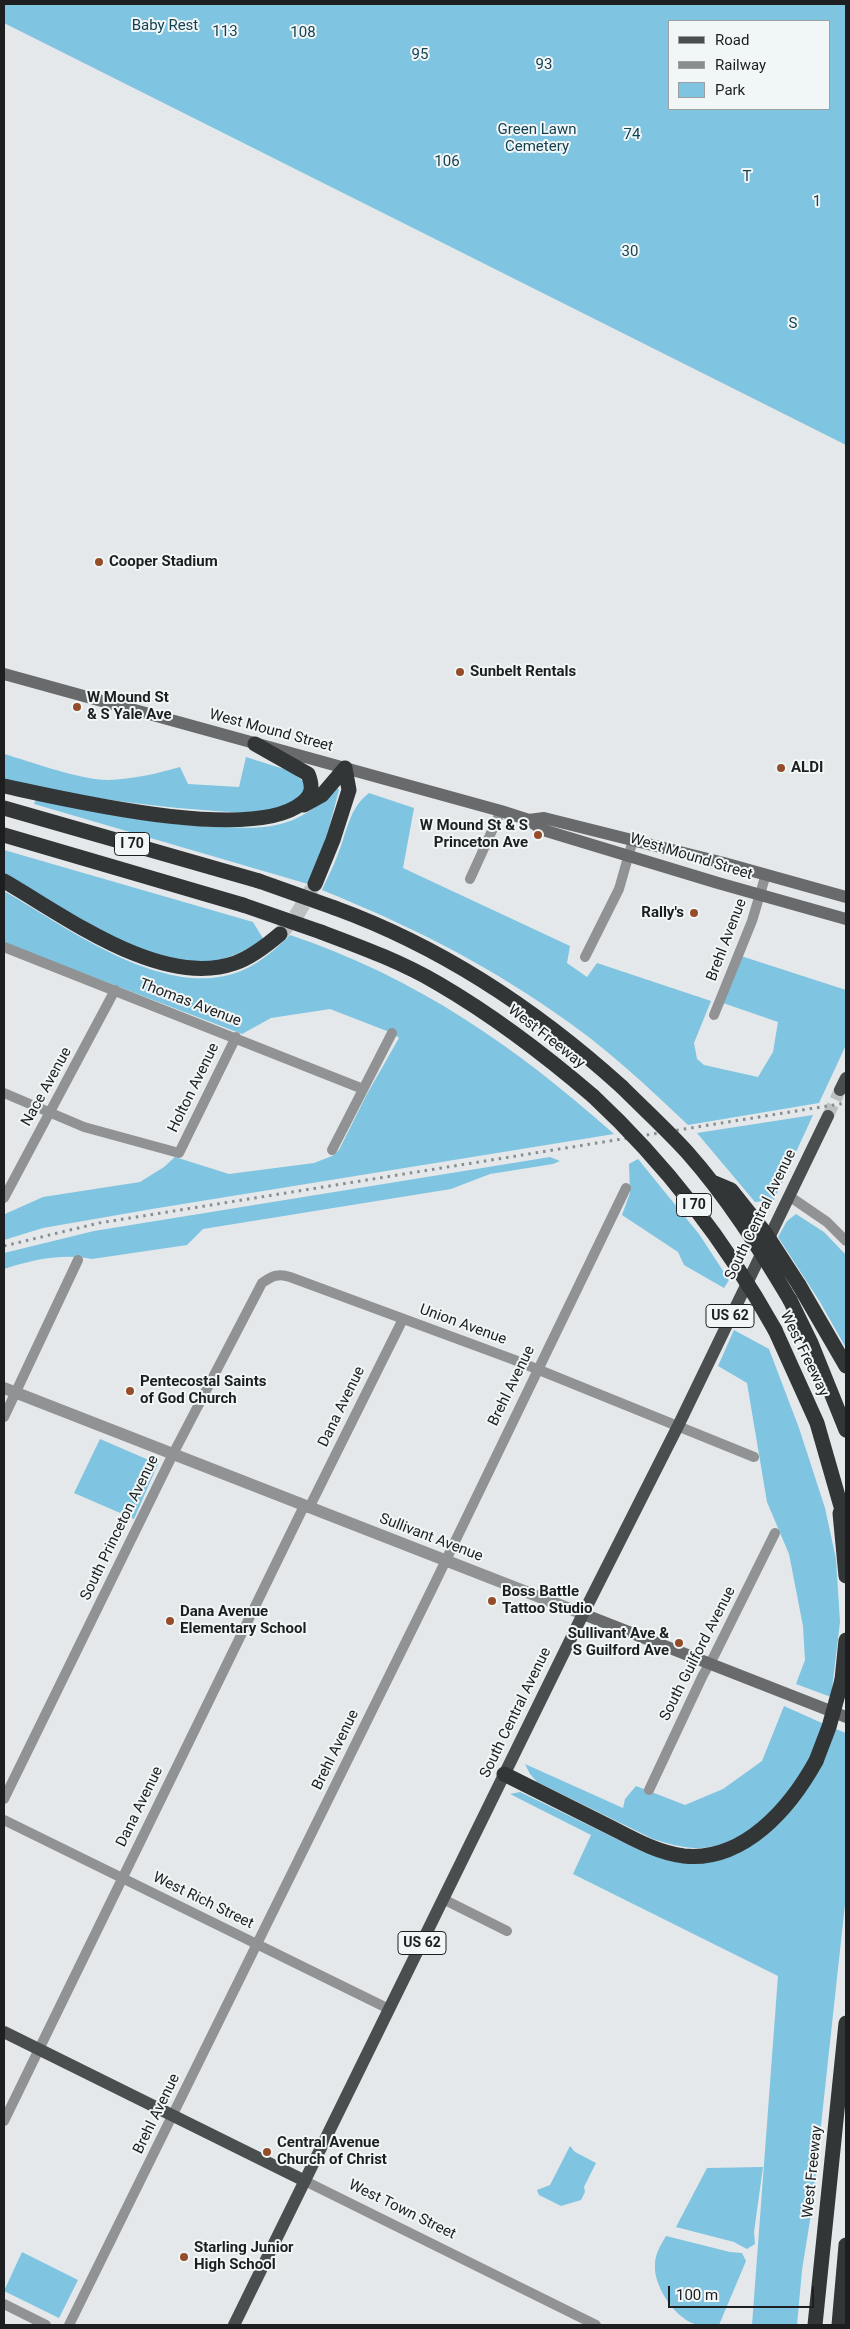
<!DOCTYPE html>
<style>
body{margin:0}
#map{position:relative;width:850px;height:2329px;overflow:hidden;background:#e4e8ea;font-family:Roboto,sans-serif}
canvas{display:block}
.frame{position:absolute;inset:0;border:5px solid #1d1e1f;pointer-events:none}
.legend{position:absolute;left:668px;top:20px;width:162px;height:90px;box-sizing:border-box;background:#f1f6f7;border:1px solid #9ca0a1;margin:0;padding:6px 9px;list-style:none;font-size:15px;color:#1d1e1f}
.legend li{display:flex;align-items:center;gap:10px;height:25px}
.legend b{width:25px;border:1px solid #9ca0a1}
.scale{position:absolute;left:668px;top:2286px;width:146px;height:22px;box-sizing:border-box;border:2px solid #1d1e1f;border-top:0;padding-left:6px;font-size:15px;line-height:18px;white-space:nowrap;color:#1d1e1f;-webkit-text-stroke:4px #f1f6f7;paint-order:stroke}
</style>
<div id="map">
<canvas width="850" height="2329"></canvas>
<div class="frame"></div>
<ul class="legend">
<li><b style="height:6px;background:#4b4e4f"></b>Road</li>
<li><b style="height:6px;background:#8a8d8e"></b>Railway</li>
<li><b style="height:14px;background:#7fc4e0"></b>Park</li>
</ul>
<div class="scale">100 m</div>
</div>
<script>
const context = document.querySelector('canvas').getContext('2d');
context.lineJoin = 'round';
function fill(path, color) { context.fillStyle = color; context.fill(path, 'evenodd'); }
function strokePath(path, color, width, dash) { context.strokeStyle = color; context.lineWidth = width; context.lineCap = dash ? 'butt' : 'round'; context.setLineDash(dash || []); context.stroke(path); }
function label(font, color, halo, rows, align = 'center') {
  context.font = font + ' Roboto,sans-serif'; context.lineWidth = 4; context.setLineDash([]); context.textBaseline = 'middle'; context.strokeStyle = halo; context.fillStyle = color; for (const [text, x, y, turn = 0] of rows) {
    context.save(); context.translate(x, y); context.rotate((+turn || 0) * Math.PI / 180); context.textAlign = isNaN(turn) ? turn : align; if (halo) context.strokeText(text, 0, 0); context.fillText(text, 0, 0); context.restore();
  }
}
const green = new Path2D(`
 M4,4H846V445L4,23ZM669,21H829V109H669Z
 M4,754C32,762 80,780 108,780C133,779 156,774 180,767L188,784L239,787L246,757L290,771L307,784L305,793C298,797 290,804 282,807C258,815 228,812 203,810C136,805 69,795 4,779Z
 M337,787L339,790L326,839L308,884L34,804L36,799C98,812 160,826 224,827C244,828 265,829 284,823C305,817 322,803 337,787Z
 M369,793L414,808L403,868L570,946L567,963L587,977L597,963L711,1001L694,1043L697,1059L704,1065L758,1077L773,1052L778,1022L723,1003L741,956L846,990V1045L819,1103L688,1125C646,1085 602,1044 554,1012C481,961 404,923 322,890C327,878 334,866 338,854C347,832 349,808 369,793Z
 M4,850L253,922L264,940C246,950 229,959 208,962C147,969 56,905 4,876Z
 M4,891C67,927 165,1002 241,971C260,963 276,949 290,935C417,978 515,1046 614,1134L152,1209L43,1228L4,1240L5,1214L43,1197L140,1182L164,1167L175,1157L229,1174L314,1163L332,1156L339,1150L367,1094L399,1038L392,1033L330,1009L271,1018L242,1034L4,943Z
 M813,1115L774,1200L755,1202L697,1133Z
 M550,1157L560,1161L553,1164L490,1174L451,1189L203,1229L187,1245L92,1259C63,1253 31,1260 4,1269V1253L94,1231Z
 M638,1159L699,1234L729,1280L724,1288L684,1265L678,1252L622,1215L630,1193L629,1164Z
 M796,1214L824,1232L846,1255V1348L820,1302L778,1237L787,1221Z
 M734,1330L769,1349L799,1428L825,1508L836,1559L840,1622L831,1697L796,1684L805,1660L803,1626L789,1554L767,1502L747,1383L718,1366Z
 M100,1439L158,1464L134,1519L74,1493Z
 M784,1706L824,1724C819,1736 815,1751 808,1763C786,1802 744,1850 694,1848C679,1847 666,1843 653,1839L537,1782L530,1774L525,1764L623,1808L625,1799L636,1786L685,1805L723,1789L762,1761Z
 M836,1729L846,1733V1895L812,2208L802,2270L797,2325H752L778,1976L573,1874L591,1835L510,1794L520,1792L648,1854L695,1862L784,1818L813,1780Z
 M570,2146L575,2152L596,2163L584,2187L585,2192L581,2200L561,2206L539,2195L537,2190L550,2185Z
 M763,2167L754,2232L755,2244L747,2249L734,2242L676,2227L707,2168Z
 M666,2236L730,2252L742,2253L746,2261L719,2325C712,2325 705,2326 699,2325C677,2322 653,2286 655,2265C655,2254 660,2246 666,2236Z
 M22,2252L78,2280L59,2318L4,2291Z`);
const primaryTunnel = new Path2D(`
 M828,1116L840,1090`);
const motorwayTunnel = new Path2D(`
 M280,934L298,913L312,889`);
const minor = new Path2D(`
 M470,879L501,811
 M4,947L363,1089
 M585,957L619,889L633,840
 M714,1015L752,921L766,874
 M4,1093L84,1127L179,1153L236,1037
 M332,1150L392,1033
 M789,1196L827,1222L846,1241
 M4,1198L115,990
 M4,1417L78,1260
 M309,1508L403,1319
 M649,1790L703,1675L714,1656L775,1533
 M4,1799L173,1454L262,1283C272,1276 278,1273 290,1277L512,1359L754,1457
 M4,1820L389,2009
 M443,1899L507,1931
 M4,2121L304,1506
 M305,2181L596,2325
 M4,2304L46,2325
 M69,2325L432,1589L626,1188`);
const tertiary = new Path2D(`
 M4,1388L583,1614`);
const secondary = new Path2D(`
 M4,674L501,811L529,820L543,830L718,883L846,919
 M529,820L544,818L724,863L846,897
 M583,1614L846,1717`);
const primary = new Path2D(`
 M840,1090L846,1078
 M4,2032L305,2181
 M234,2325L583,1614L678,1426L828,1116`);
const motorway = new Path2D(`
 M4,786C65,799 252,844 302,803C313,795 313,786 308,774L255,744
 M304,805L322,795L345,768
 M4,808L259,881
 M4,835L243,905
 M4,881C65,916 161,989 235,963C252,957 266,946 280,934
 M315,884L333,840L349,790L345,768
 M335,908C442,947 538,1011 622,1087
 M321,932C361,947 402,962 439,984C494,1016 545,1055 593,1096
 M799,1285L846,1366
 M790,1300L811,1343L846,1430
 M775,1330L817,1423L846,1524
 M840,1513L846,1576
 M842,1680L846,1640
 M504,1774C536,1790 568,1806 600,1822C627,1835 653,1852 684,1856C744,1862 790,1808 816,1761
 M815,2325L846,2023
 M839,2325L846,2245`);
const rail = new Path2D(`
 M4,1246L99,1223L846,1103`);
const motorwayBridge = new Path2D(`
 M259,881L335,908
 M243,905L321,932
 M622,1087C644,1109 667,1130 687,1152C727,1197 759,1248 790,1300
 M593,1096C667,1165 726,1242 775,1330
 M712,1182L731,1190L766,1234L799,1285
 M816,1761L829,1727L842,1680`);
const markers = [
 [99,562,5,"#944d28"],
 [460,672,5,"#944d28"],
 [77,707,5,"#944d28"],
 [781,768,5,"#944d28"],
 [538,835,5,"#944d28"],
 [694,913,5,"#944d28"],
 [130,1391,5,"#944d28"],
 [492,1601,5,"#944d28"],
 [170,1621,5,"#944d28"],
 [679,1643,5,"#944d28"],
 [267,2152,5,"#944d28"],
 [184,2257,5,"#944d28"]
];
const shields = [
 [132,844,35],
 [694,1205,35],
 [730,1316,48],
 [422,1943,48]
];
const shieldNames = [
 ["I 70",132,844],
 ["I 70",694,1205],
 ["US 62",730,1316],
 ["US 62",422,1943]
];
const parkNames = [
 ["Baby Rest",165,26],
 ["113",225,32],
 ["108",303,33],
 ["95",420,55],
 ["93",544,65],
 ["Green Lawn",537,130],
 ["Cemetery",537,147],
 ["74",632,135],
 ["106",447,162],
 ["T",747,177],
 ["1",817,202],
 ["30",630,252],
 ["S",793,324]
];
const poiNames = [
 ["Cooper Stadium",109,562],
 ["Sunbelt Rentals",470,672],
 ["W Mound St",87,698],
 ["& S Yale Ave",87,715],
 ["ALDI",791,768],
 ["W Mound St & S",528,826,"right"],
 ["Princeton Ave",528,843,"right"],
 ["Rally's",684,913,"right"],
 ["Pentecostal Saints",140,1382],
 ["of God Church",140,1399],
 ["Boss Battle",502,1592],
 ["Tattoo Studio",502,1609],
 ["Dana Avenue",180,1612],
 ["Elementary School",180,1629],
 ["Sullivant Ave &",669,1634,"right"],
 ["S Guilford Ave",669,1651,"right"],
 ["Central Avenue",277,2143],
 ["Church of Christ",277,2160],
 ["Starling Junior",194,2248],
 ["High School",194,2265]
];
const streetNames = [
 ["West Mound Street",271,731,15],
 ["West Mound Street",691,857,17],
 ["Brehl Avenue",727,940,-69],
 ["Thomas Avenue",190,1003,21],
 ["West Freeway",546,1037,38],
 ["Nace Avenue",47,1087,-61],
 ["Holton Avenue",194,1088,-64],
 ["South Central Avenue",761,1215,-64],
 ["Union Avenue",463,1325,20],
 ["West Freeway",804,1354,64],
 ["Brehl Avenue",512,1386,-64],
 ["Dana Avenue",342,1407,-64],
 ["South Princeton Avenue",120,1528,-64],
 ["Sullivant Avenue",431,1538,21],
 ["South Guilford Avenue",698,1654,-63],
 ["South Central Avenue",516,1713,-64],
 ["Brehl Avenue",336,1750,-64],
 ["Dana Avenue",140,1807,-64],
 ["West Rich Street",203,1901,26],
 ["Brehl Avenue",157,2114,-64],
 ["West Freeway",813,2172,-84],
 ["West Town Street",402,2210,26]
];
fill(green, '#7fc4e0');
strokePath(primaryTunnel, '#bcc0c1', 12, [12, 6]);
strokePath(motorwayTunnel, '#bcc0c1', 15, [15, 8]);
strokePath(minor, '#919293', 10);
strokePath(tertiary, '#919293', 12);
strokePath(secondary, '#686a6b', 12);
strokePath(primary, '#4b4e4f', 12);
strokePath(motorway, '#333637', 15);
strokePath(rail, '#8a8d8e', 3, [2.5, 5]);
strokePath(motorwayBridge, '#333637', 15);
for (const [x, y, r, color] of markers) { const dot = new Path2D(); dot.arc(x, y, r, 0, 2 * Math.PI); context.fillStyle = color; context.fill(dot); strokePath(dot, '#f1f6f7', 2); }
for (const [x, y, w] of shields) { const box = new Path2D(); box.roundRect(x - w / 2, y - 11.5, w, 23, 4); context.fillStyle = '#f1f6f7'; context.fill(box); strokePath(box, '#1d1e1f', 1); }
label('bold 14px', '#1d1e1f', null, shieldNames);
label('15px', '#154253', '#f1f6f7', parkNames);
label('bold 15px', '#1d1e1f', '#f1f6f7', poiNames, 'left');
label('15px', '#1d1e1f', '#f1f6f7', streetNames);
</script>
